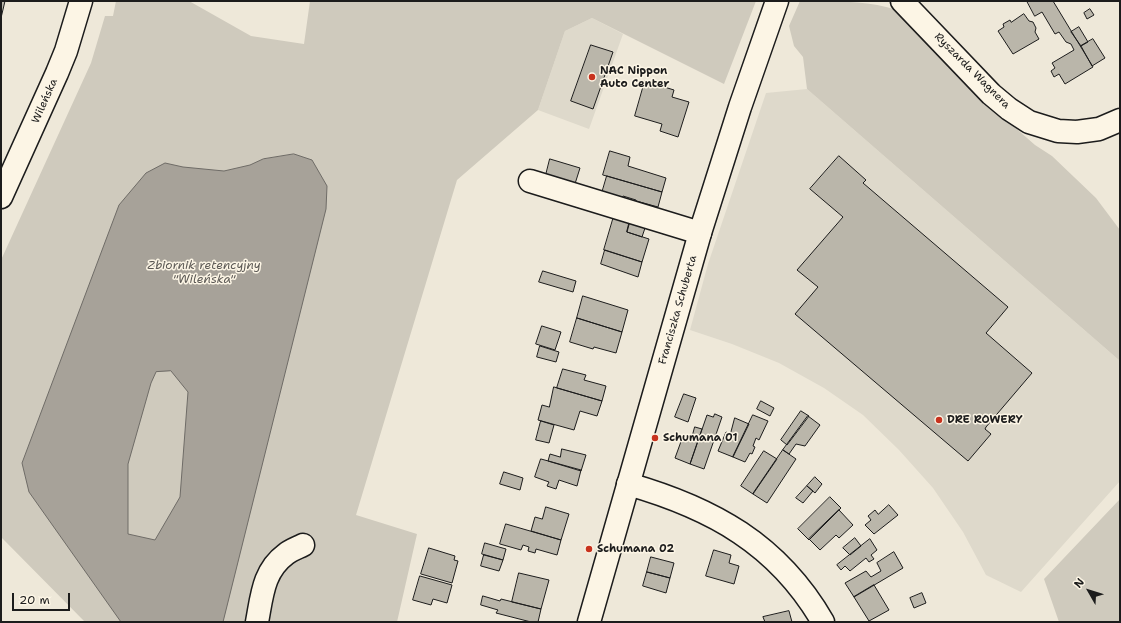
<!DOCTYPE html>
<meta charset="utf-8">
<style>
body{margin:0}
#map{position:relative;width:1121px;height:623px;overflow:hidden;background:#eee8d9;font-family:"Shantell Sans",sans-serif}
canvas{display:block}
.frame{position:absolute;inset:0;border:2px solid #1c1c1c;pointer-events:none}
.north{position:absolute;left:1069px;top:571px;width:40px;height:40px;-webkit-text-stroke:3px #fcf5e5;paint-order:stroke;rotate:309deg;font-size:11px;font-weight:700;line-height:16px;text-align:center;color:#1c1c1c}
.north::after{content:'';display:block;margin:auto;width:14px;height:18px;background:#1c1c1c;clip-path:polygon(50% 0,100% 100%,50% 72%,0 100%)}
.scale{position:absolute;left:12px;top:593px;width:58px;height:18px;box-sizing:border-box;border:2px solid #1c1c1c;border-top:0;padding-left:5px;font-size:12px;line-height:14px;white-space:nowrap;color:#1c1c1c;-webkit-text-stroke:3px #fcf5e5;paint-order:stroke}
</style>
<div id="map">
<canvas width="1121" height="623"></canvas>
<div class="frame"></div>
<div class="north">N</div>
<div class="scale">20 m</div>
</div>
<script>
const context = document.querySelector('canvas').getContext('2d');
context.lineJoin = 'round';
function fill(path, color) { context.fillStyle = color; context.fill(path, 'evenodd'); }
function strokePath(path, color, width, dash) { context.strokeStyle = color; context.lineWidth = width; context.lineCap = dash ? 'butt' : 'round'; context.setLineDash(dash || []); context.stroke(path); }
function label(font, color, halo, rows, align = 'center') {
  context.font = font + ' "Shantell Sans",sans-serif'; context.lineWidth = 3; context.setLineDash([]); context.textBaseline = 'middle'; context.strokeStyle = halo; context.fillStyle = color; for (const [text, x, y, turn = 0] of rows) {
    context.save(); context.translate(x, y); context.rotate((+turn || 0) * Math.PI / 180); context.textAlign = isNaN(turn) ? turn : align; if (halo) context.strokeText(text, 0, 0); context.fillText(text, 0, 0); context.restore();
  }
}
const built = new Path2D(`
 M592,18L623,34L589,129L538,110L565,31Z
 M807,89L1120,361V481L1021,592L986,575L963,532L933,488L899,450L863,415L824,388L779,363L732,344L690,330L708,264L766,93Z`);
const green = new Path2D(`
 M116,1H189L251,36L304,44L310,1H756L724,84L592,18L565,31L538,110L457,180L356,515L417,534L397,622H85L1,537V260L91,63L105,16H113Z
 M800,1C833,1 866,0 897,10L987,103L1035,145L1052,156L1096,198L1120,230V361L807,89L803,57L794,46L789,26Z
 M1120,499V622H1059L1044,579Z`);
const water = new Path2D(`
 M294,154L312,160L327,186L326,209L223,622H121L29,492L22,463L119,205L146,173L165,163L183,167L224,171L250,165L263,159ZM171,371L188,392L180,497L155,540L128,534V464L151,383L156,372Z`);
const building = new Path2D(`
 M1,1H5L1,18Z
 M1027,1H1053L1093,67L1065,84L1059,74L1054,77L1051,71L1055,68L1052,63L1074,50L1071,44L1066,42L1059,32L1055,34L1042,12L1035,16Z
 M1090,9L1094,15L1087,19L1084,13Z
 M1024,14L1029,21L1033,22L1036,28L1035,32L1039,39L1013,54L998,31L1004,27L1003,24L1010,20L1011,22Z
 M1079,27L1088,42L1081,46L1071,32Z
 M1093,39L1105,58L1092,66L1081,46Z
 M591,45L613,52L593,109L571,101Z
 M645,81L674,90L672,97L689,102L678,137L660,131L662,124L635,116Z
 M610,151L630,157L628,166L666,178L662,192L603,175Z
 M839,156L866,180L863,183L1008,307L986,333L1032,373L986,427L985,429L991,434L968,461L795,314L818,287L797,270L843,217L810,189Z
 M550,159L580,168L574,187L545,179Z
 M607,176L662,192L658,207L636,201V200L623,196L621,199L602,193Z
 M614,216L630,221L627,232L649,239L642,262L604,250Z
 M630,220L646,225L642,237L627,232Z
 M605,250L642,262L638,277L601,264Z
 M543,271L576,281L573,292L539,282Z
 M583,296L628,310L622,332L577,318Z
 M577,318L622,332L616,353L594,347L593,349L570,342Z
 M542,326L561,332L555,350L536,344Z
 M540,346L559,352L556,362L537,357Z
 M563,369L586,375L584,380L606,386L602,401L557,388Z
 M554,387L602,401L597,416L580,411L574,430L538,420L542,405L549,407Z
 M684,394L696,398L688,422L675,417Z
 M761,401L774,408L770,416L757,409Z
 M801,411L809,416L787,445L781,440Z
 M715,414L722,417L704,469L690,464L707,415L713,417Z
 M753,415L768,421L759,440L756,438L753,446L755,447L752,454L750,453L745,462L733,457Z
 M808,416L820,425L805,446L796,444L789,454L783,450Z
 M735,418L749,424L733,457L718,451L726,432L730,434Z
 M541,421L554,425L549,443L536,440Z
 M695,427L702,429L690,464L675,458L683,436L691,439Z
 M562,449L586,455L581,471L548,461L550,454L560,457Z
 M783,450L796,459L767,503L753,494Z
 M764,451L777,459L753,494L741,486Z
 M541,459L581,470L577,486L559,480L556,489L547,486L549,482L535,477Z
 M504,472L523,478L520,490L500,484Z
 M815,477L822,484L815,493L807,486Z
 M807,486L813,491L803,503L796,498Z
 M830,497L841,508L809,540L798,529Z
 M889,505L898,515L874,534L865,525L871,520L868,516L875,510L878,514Z
 M546,507L569,514L561,540L531,531L535,517L542,519Z
 M839,510L853,525L839,538L836,535L820,550L809,539Z
 M506,524L561,540L557,555L536,549L535,553L528,551L529,547L523,545L521,550L500,544Z
 M855,538L861,546L850,555L843,548Z
 M870,539L877,550L871,555L874,559L869,562L866,558L850,571L845,566L841,570L837,565Z
 M485,543L506,549L503,560L482,554Z
 M429,548L455,556L454,560L458,561L452,583L421,574Z
 M714,550L731,555L729,563L739,566L734,584L706,576Z
 M894,552L903,568L854,597L845,583L866,571L871,577L881,571L877,563Z
 M484,555L503,560L499,571L481,566Z
 M651,557L674,563L670,578L647,572Z
 M647,572L670,578L666,593L643,586Z
 M519,573L549,580L541,609L512,602Z
 M420,576L452,585L447,603L433,599L431,605L413,600Z
 M874,585L889,610L869,621L854,597Z
 M922,593L926,603L914,608L910,598Z
 M483,596L500,601L501,599L541,609L538,622H531L496,613L498,610L481,605Z
 M789,611L792,622H765L763,617Z`);
const minor = new Path2D(`
 M902,1L991,94L1009,109L1029,122L1058,131L1077,132L1099,129L1120,120
 M530,181L700,233
 M1,197L57,73L66,51L81,1
 M628,484C712,508 778,544 823,622
 M257,622C262,596 263,571 286,554C291,550 297,548 303,545`);
const major = new Path2D(`
 M589,622L700,233L740,107L777,1`);
const markers = [
 [592,77,4,"#c8321e"],
 [939,420,4,"#c8321e"],
 [655,438,4,"#c8321e"],
 [589,549,4,"#c8321e"]
];
const poiNames = [
 ["NAC Nippon",600,71],
 ["Auto Center",600,84],
 ["DRE ROWERY",947,420],
 ["Schumana 01",663,438],
 ["Schumana 02",597,549]
];
const streetNames = [
 ["Ryszarda Wagnera",972,71,45],
 ["Wileńska",45,101,-66],
 ["Franciszka Schuberta",678,310,-74]
];
const waterNames = [
 ["Zbiornik retencyjny",204,266],
 ["\"Wileńska\"",204,280]
];
fill(built, '#ded9cb');
fill(green, '#cfcabd');
fill(water, '#a7a299');
strokePath(water, '#6f6c67', 1);
fill(building, '#bab6aa');
strokePath(building, '#1c1c1c', 1);
strokePath(minor, '#1c1c1c', 25);
strokePath(major, '#1c1c1c', 25);
strokePath(minor, '#fcf5e5', 22);
strokePath(major, '#fcf5e5', 22);
for (const [x, y, r, color] of markers) { const dot = new Path2D(); dot.arc(x, y, r, 0, 2 * Math.PI); context.fillStyle = color; context.fill(dot); strokePath(dot, '#fcf5e5', 1.5); }
label('bold 11px', '#1c1c1c', '#fcf5e5', poiNames, 'left');
label('11px', '#1c1c1c', '#fcf5e5', streetNames);
label('italic 12px', '#5b5854', '#fcf5e5', waterNames);
</script>
